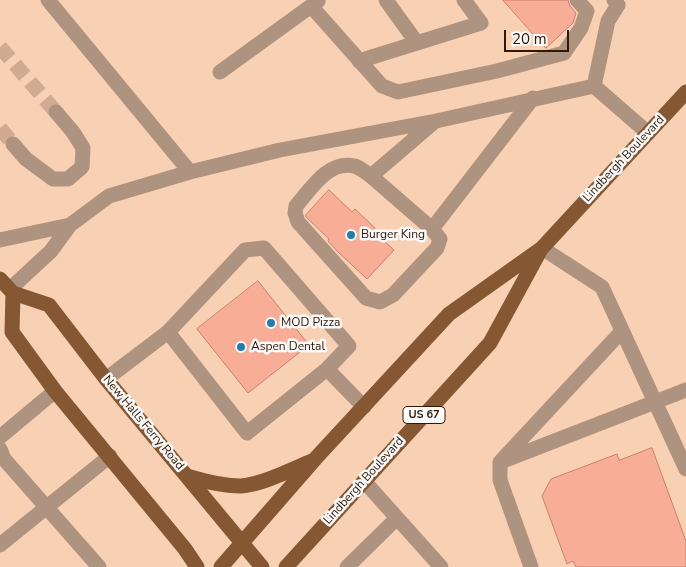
<!DOCTYPE html>
<style>
body{margin:0}
#map{position:relative;width:686px;height:567px;overflow:hidden;background:#f8d0b4;font-family:"Nunito Sans",sans-serif}
canvas{display:block}
.scale{position:absolute;left:504px;top:30px;width:65px;height:22px;box-sizing:border-box;border:2px solid #301805;border-top:0;padding-left:6px;font-size:15px;line-height:18px;white-space:nowrap;color:#301805;-webkit-text-stroke:4px #fafafa;paint-order:stroke}
</style>
<div id="map">
<canvas width="686" height="567"></canvas>
<div class="scale">20 m</div>
</div>
<script>
const context = document.querySelector('canvas').getContext('2d');
context.lineJoin = 'round';
function fill(path, color) { context.fillStyle = color; context.fill(path, 'evenodd'); }
function strokePath(path, color, width, dash) { context.strokeStyle = color; context.lineWidth = width; context.lineCap = dash ? 'butt' : 'round'; context.setLineDash(dash || []); context.stroke(path); }
function label(font, color, halo, rows, align = 'center') {
  context.font = font + ' "Nunito Sans",sans-serif'; context.lineWidth = 5; context.setLineDash([]); context.textBaseline = 'middle'; context.strokeStyle = halo; context.fillStyle = color; for (const [text, x, y, turn = 0] of rows) {
    context.save(); context.translate(x, y); context.rotate((+turn || 0) * Math.PI / 180); context.textAlign = isNaN(turn) ? turn : align; if (halo) context.strokeText(text, 0, 0); context.fillText(text, 0, 0); context.restore();
  }
}
const building = new Path2D(`
 M503,0H568L570,6L576,13L573,23L546,48Z
 M329,190L352,212L355,209L375,228L373,231L394,250L367,279L338,252L328,241L329,239L306,217V215Z
 M258,281L309,345L248,393L197,329Z
 M652,448L686,541V567H576L573,561L567,564L542,496L551,479L617,454L619,460Z`);
const minorTunnel = new Path2D(`
 M0,47L56,112
 M0,128L13,144`);
const minor = new Path2D(`
 M48,0L190,172
 M386,0L417,43
 M311,6L382,86L398,92L497,71L564,53L581,28L587,11L577,0
 M359,61L481,23L464,0
 M220,72L318,1
 M594,86L608,21L618,5L614,0
 M594,86L648,133
 M434,122L371,176L432,229L533,98
 M13,144L26,159L53,179H68L82,167L83,148L73,132L56,112
 M371,176C366,173 360,167 354,166C328,160 311,189 296,206L295,213L298,222L366,298L380,302L393,295L437,248L440,239L432,229
 M0,240L70,225
 M542,248L602,287L686,469
 M10,289L51,251L70,225L109,196L190,172L280,150L436,121L594,86
 M168,332L245,250L264,248L349,346L327,369
 M106,379L168,332L247,433L327,369L364,407
 M0,437L55,391
 M0,449L4,459L99,567
 M503,461L686,390
 M364,481L441,567
 M0,545L110,456
 M347,567L397,518
 M531,567L500,480V462L622,331`);
const major = new Path2D(`
 M0,279L13,293L49,305L106,379L262,567
 M13,293L12,332L55,391L185,549L197,567
 M187,476C205,481 222,486 241,486C261,485 293,469 312,461
 M221,567L315,459L449,314L542,248L686,92
 M286,567L490,343L540,251`);
const markers = [
 [351,235,5,"#247dac"],
 [271,323,5,"#247dac"],
 [241,347,5,"#247dac"]
];
const shields = [
 [424,415,42]
];
const shieldNames = [
 ["US 67",424,415]
];
const streetNames = [
 ["Lindbergh Boulevard",624,159,-47],
 ["New Halls Ferry Road",143,423,50],
 ["Lindbergh Boulevard",364,481,-48]
];
const poiNames = [
 ["Burger King",361,235],
 ["MOD Pizza",281,323],
 ["Aspen Dental",251,347]
];
fill(building, '#f8ad97');
strokePath(building, '#ca806b', 1);
strokePath(minorTunnel, '#d0ab91', 15, [15, 8]);
strokePath(minor, '#ae9380', 15);
strokePath(major, '#865733', 15);
for (const [x, y, r, color] of markers) { const dot = new Path2D(); dot.arc(x, y, r, 0, 2 * Math.PI); context.fillStyle = color; context.fill(dot); strokePath(dot, '#fafafa', 2); }
for (const [x, y, w] of shields) { const box = new Path2D(); box.roundRect(x - w / 2, y - 8.5, w, 17, 4); context.fillStyle = '#fafafa'; context.fill(box); strokePath(box, '#301805', 1); }
label('bold 11px', '#301805', null, shieldNames);
label('12px', '#301805', '#fafafa', streetNames);
label('12px', '#301805', '#fafafa', poiNames, 'left');
</script>
